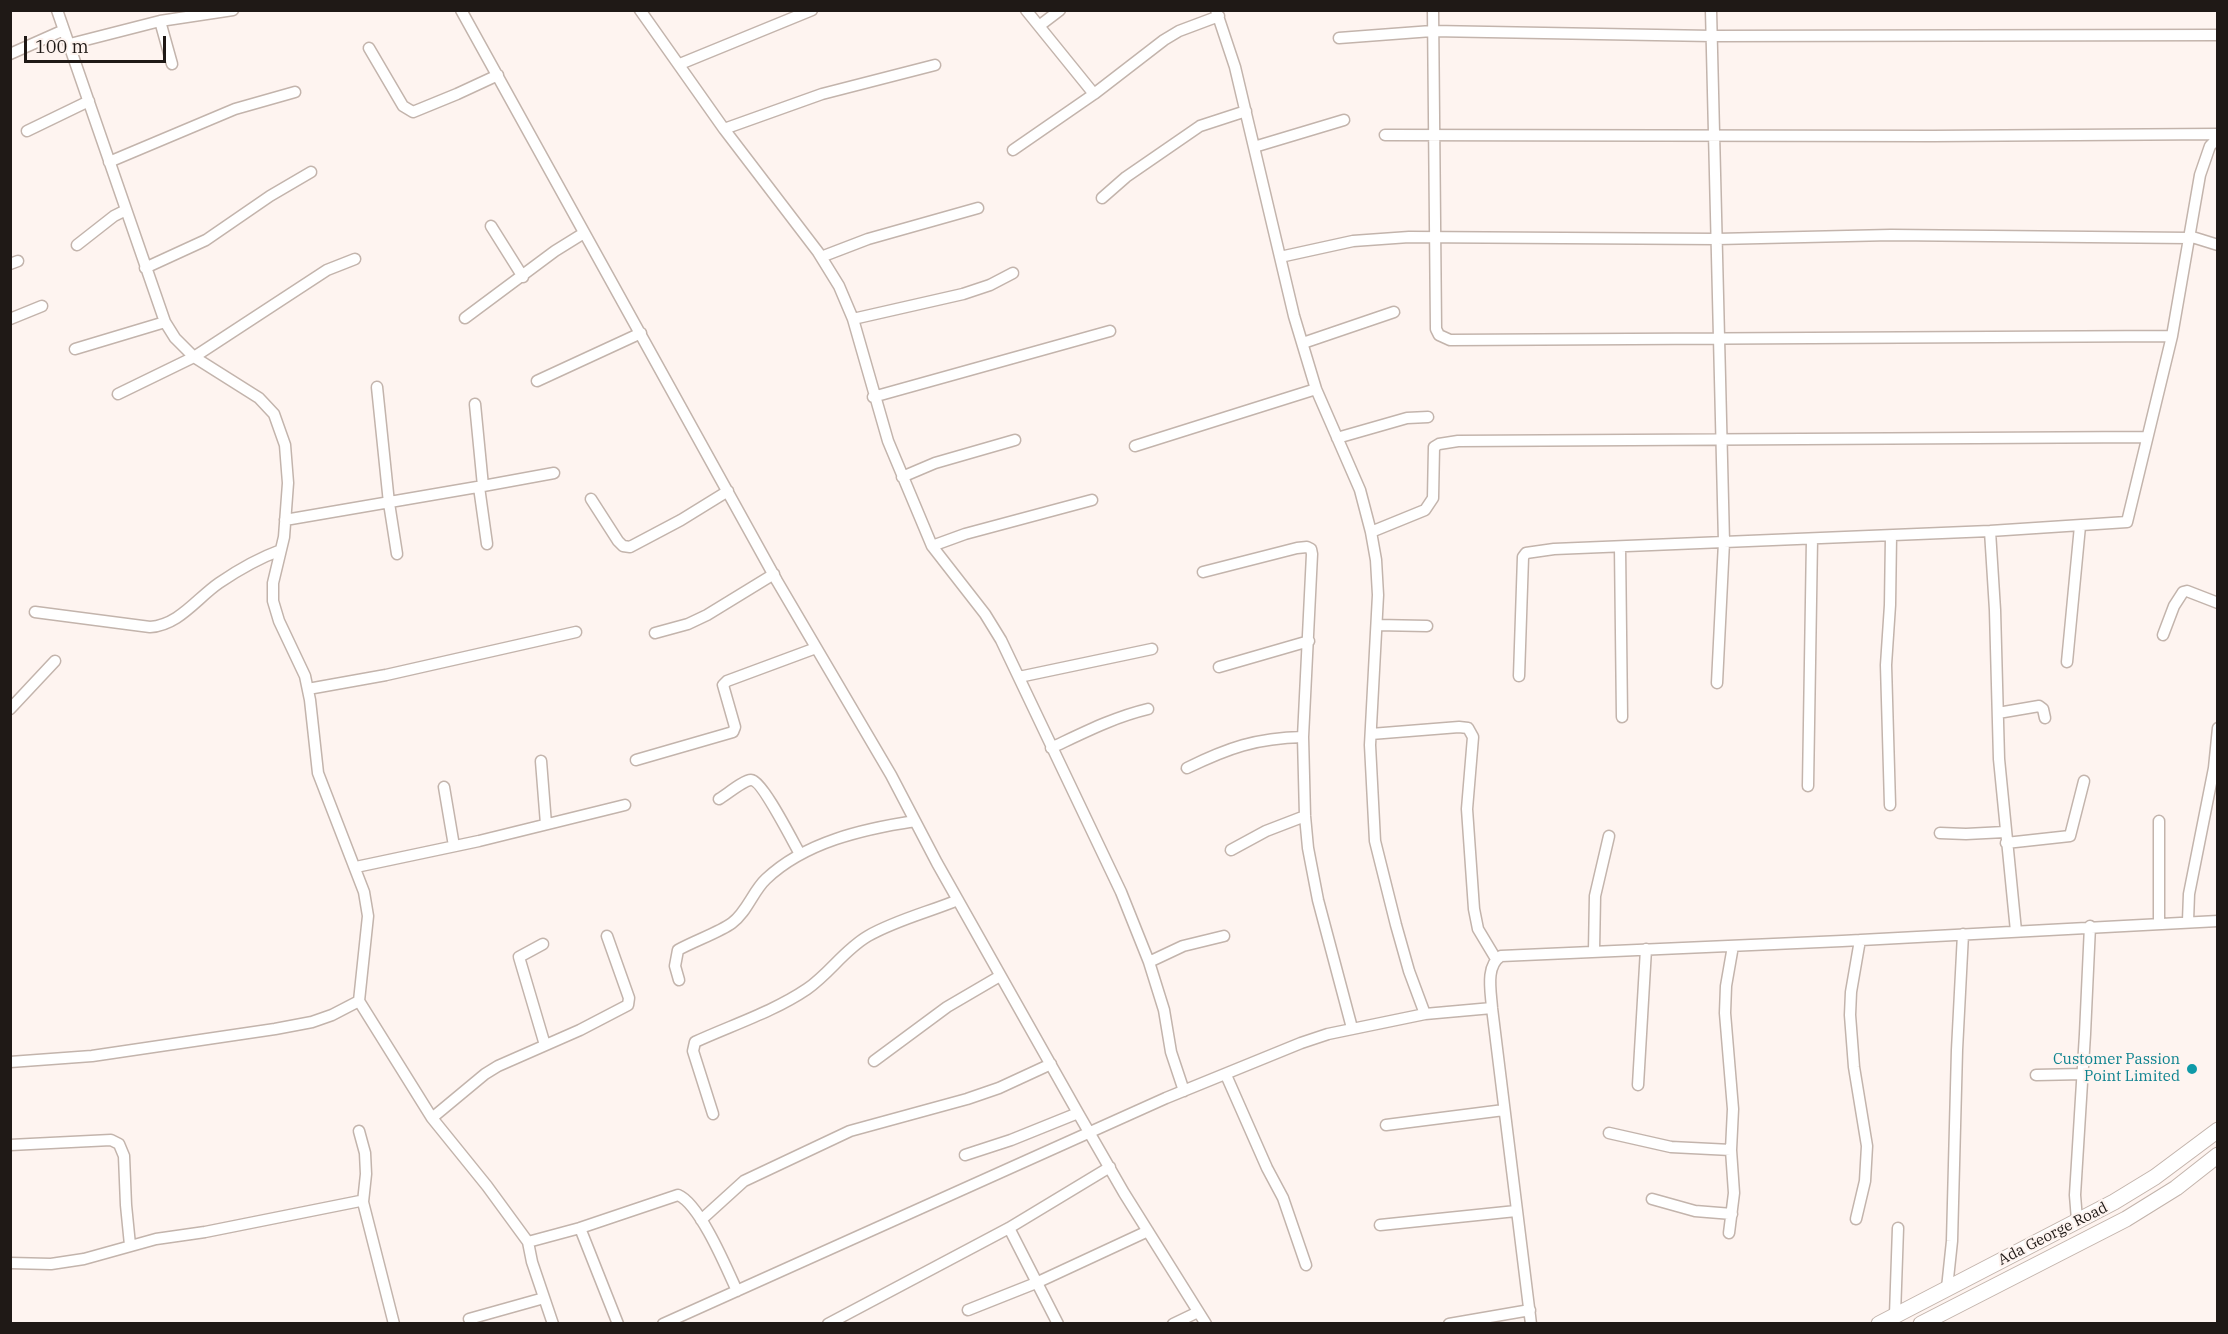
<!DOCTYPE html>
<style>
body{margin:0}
#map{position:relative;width:2228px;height:1334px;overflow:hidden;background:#fef4f0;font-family:"IBM Plex Serif",serif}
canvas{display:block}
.frame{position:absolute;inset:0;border:12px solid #1f1916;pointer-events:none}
.scale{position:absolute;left:24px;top:36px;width:142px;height:27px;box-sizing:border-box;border:3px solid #1f1916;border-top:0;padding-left:8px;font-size:18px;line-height:21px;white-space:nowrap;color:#1f1916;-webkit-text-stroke:4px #fef4f0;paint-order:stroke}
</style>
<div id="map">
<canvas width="2228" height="1334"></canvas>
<div class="frame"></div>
<div class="scale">100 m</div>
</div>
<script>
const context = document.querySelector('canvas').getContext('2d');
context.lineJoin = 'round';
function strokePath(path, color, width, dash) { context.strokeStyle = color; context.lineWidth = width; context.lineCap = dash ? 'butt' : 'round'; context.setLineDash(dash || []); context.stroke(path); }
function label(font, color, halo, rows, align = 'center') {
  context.font = font + ' "IBM Plex Serif",serif'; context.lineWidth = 4.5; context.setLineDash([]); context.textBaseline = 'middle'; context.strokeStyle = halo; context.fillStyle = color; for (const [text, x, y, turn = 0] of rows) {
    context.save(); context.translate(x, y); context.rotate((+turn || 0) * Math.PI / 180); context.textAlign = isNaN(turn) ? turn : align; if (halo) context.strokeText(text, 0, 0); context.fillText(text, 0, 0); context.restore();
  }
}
const street = new Path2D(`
 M57,10L165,322L175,338L194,357L259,398L274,414L285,445L288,483L284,537L273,583V601L279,621L305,676L310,700L318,773L364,892L368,916L359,1001L432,1118L487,1186L528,1242L532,1262L553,1324
 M461,10L777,581L891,775L937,863L1078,1113L1124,1193L1206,1324
 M640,10L724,129L818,252L839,286L853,319L888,441L932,546L985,614L1001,640L1121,892L1149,962L1164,1010L1171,1052L1184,1091
 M1026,10L1094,94
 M1216,10L1235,67L1294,316L1316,389L1360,490L1371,532L1376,560L1378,595L1370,745L1375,841L1396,925L1409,971L1425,1014
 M1433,10L1436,329L1439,335L1450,340L2172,336
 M1711,10L1724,542L1990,531L2127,522L2172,336L2200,175L2210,146L2218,138
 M160,21L172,64
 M1039,26L1060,10
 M1339,38L1432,31L1712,36L2218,35
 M70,44L160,21L233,10
 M369,48L403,106L413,112L457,94L498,75
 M10,54L64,30
 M680,64L812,10
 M724,129L822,94L935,65
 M27,131L89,101
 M1385,135L1933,136L2218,134
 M1254,147L1344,120
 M1013,150L1094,94L1164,40L1179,31L1219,16
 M109,162L235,109L295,92
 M1102,198L1126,177L1200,126L1246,111
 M491,226L523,277
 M2189,236L2218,245
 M77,245L114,216L126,210
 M821,257L868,239L978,208
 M1280,257L1353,241L1409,237L1717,239L1891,235L2189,238
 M10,264L18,261
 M145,268L206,240L270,196L311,172
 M465,318L555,251L584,233
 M10,319L42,306
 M853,319L963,294L990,285L1013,273
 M1303,343L1394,312
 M75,349L165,322
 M537,381L641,333
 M377,387L389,503L397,554
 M118,394L194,357L327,270L355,259
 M873,397L1110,331
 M1337,438L1407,418L1428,417
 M1135,446L1316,389
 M902,477L935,463L1015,440
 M483,486L554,473
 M479,487L487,544
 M591,499L618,541L623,546L630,547L681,520L728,491
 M285,520L483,486L475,404
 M1990,531L1995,610L1999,759L2016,931
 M1371,532L1425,510L1433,498L1434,447L1439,444L1458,441L2147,437
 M932,546L965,534L1092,500
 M1620,547L1622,717
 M1203,572L1297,548L1307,547L1311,549L1312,554L1303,737L1305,816L1308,848L1318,900L1352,1028
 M35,612L150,627C179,625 196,599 219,583C238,570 259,558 281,550
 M1377,625L1427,626
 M655,633L688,624L707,615L774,574
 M2163,635L2174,606L2183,592L2187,591L2218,603
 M2067,662L2080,526
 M1219,667L1309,641
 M1519,676L1523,557L1526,553L1554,549L1724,542L1717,683
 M1019,677L1152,649
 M308,689L386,675L576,632
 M10,709L55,661
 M1998,713L2039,706L2043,709L2045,718
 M1371,734L1459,727L1468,728L1473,737L1467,809L1474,909L1478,929L1496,959
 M1051,748C1083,733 1114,717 1148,709
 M636,760L733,732L735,727L723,685L727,681L816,648
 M541,761L546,824
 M1187,768C1228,748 1256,738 1303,737
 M1808,786L1812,539
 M444,787L454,846
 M719,799C726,795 744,780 751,780C762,780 793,842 800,854
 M1890,805L1886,665L1890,605L1891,536
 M1940,833L1966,834L2005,832
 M2006,843L2070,836L2084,781
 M1231,850L1266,831L1305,816
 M356,867L479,841L625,805
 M2188,921L2189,894L2214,768L2218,728
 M2159,922V821
 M543,944L519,957L545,1045
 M1594,951L1595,896L1609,836
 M1149,962L1183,946L1224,936
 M679,980L675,966L678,950C694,941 720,932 732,923C747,912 753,891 766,879C805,842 863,829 915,821
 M874,1061L947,1007L1000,976
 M10,1062L92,1056L275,1029L312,1022L332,1015L359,1001
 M1226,1075L1267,1168L1283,1198L1306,1265
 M2036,1075L2083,1074
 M1638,1085L1646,949
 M713,1114L693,1051L695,1042C732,1025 773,1012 807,989C830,973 844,950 868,936C896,920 929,912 958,900
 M432,1118L485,1074L498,1066L580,1030L628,1005L629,998L607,936
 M1386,1125L1504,1110
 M359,1131L365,1153L366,1174L363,1202L394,1324
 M1609,1133L1671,1147L1731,1150
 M10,1145L111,1140L119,1144L124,1156L126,1205L130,1245
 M965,1155L1011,1140L1078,1113
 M1652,1199L1695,1211L1732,1214
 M1856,1219L1865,1181L1867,1146L1854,1067L1850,1015L1851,992L1860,940
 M701,1220L744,1181L850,1131L967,1099L999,1088L1051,1064
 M2077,1220L2075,1195L2085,1034L2090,926
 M1380,1225L1516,1211
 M580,1228L618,1324
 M1009,1228L1058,1324
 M1729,1233L1734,1193L1731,1150L1733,1109L1725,1013L1726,986L1733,946
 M528,1242L580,1228L678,1195C700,1204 727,1269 737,1291
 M10,1263L51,1264L84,1259L156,1239L205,1232L360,1201L363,1202
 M1947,1288L1952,1241L1957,1050L1963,934
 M968,1310L1036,1283L1148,1231
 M1895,1315L1898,1228
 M469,1319L544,1298
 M663,1324L1166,1098L1301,1043L1328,1034L1425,1014L1492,1008
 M828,1324L1009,1228L1110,1167
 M1173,1324L1198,1312
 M1449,1324L1530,1310
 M1531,1324L1492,1008C1491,992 1485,966 1501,956L1842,941L2218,921`);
const secondary = new Path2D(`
 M1879,1324L2114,1202L2155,1177L2218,1130
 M1921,1324L2126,1219L2176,1188L2218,1155`);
const markers = [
 [2192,1069,6,"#0f9aa8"]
];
const cultureNames = [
 ["Customer Passion",2180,1060],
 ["Point Limited",2180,1077]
];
const streetNames = [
 ["Ada George Road",2053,1234,-27]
];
strokePath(street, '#c3b4ac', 13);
strokePath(secondary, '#c3b4ac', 17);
strokePath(street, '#fff', 10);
strokePath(secondary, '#fff', 15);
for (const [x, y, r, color] of markers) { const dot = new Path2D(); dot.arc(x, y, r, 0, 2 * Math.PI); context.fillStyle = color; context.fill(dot); strokePath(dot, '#fef4f0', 2); }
label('15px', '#0d838f', '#fef4f0', cultureNames, 'right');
label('15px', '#1f1916', '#fef4f0', streetNames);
</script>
